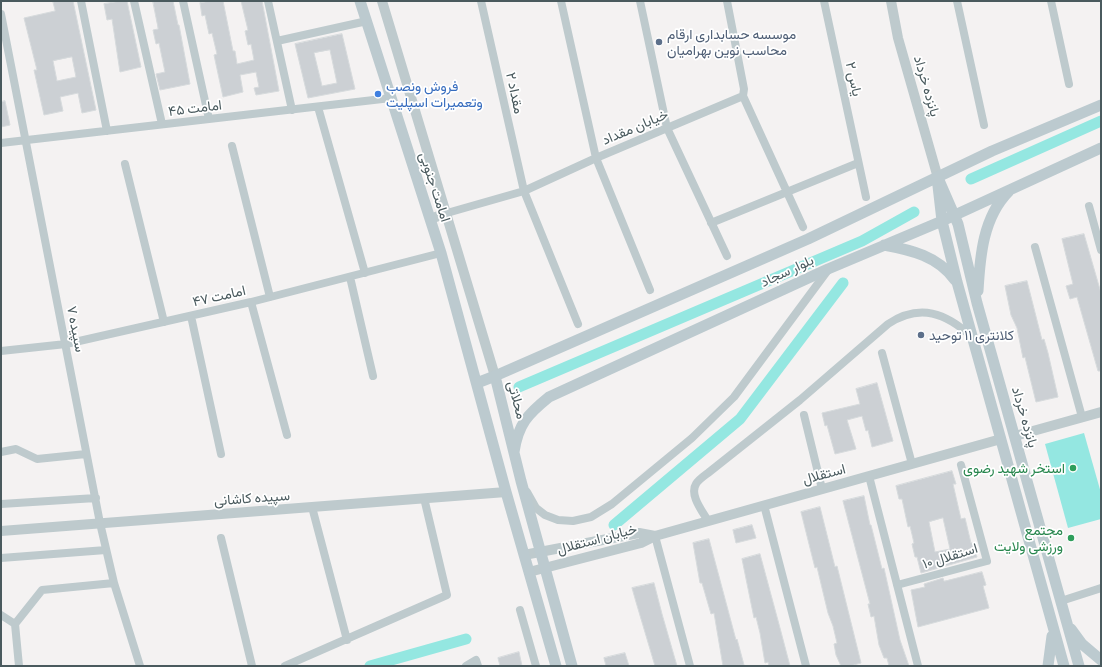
<!DOCTYPE html>
<meta charset="utf-8">
<style>
body{margin:0}
#map{position:relative;width:1102px;height:667px;overflow:hidden;background:#f4f2f2;font-family:Barlow,sans-serif}
canvas{display:block}
.frame{position:absolute;inset:0;border:2px solid #4a5a5e;pointer-events:none}
</style>
<div id="map">
<canvas width="1102" height="667"></canvas>
<div class="frame"></div>
</div>
<script>
const context = document.querySelector('canvas').getContext('2d');
context.lineJoin = 'round';
function fill(path, color) { context.fillStyle = color; context.fill(path, 'evenodd'); }
function strokePath(path, color, width, dash) { context.strokeStyle = color; context.lineWidth = width; context.lineCap = dash ? 'butt' : 'round'; context.setLineDash(dash || []); context.stroke(path); }
function label(font, color, halo, rows, align = 'center') {
  context.font = font + ' Barlow,Vazirmatn,sans-serif'; context.lineWidth = 3.5; context.setLineDash([]); context.textBaseline = 'middle'; context.strokeStyle = halo; context.fillStyle = color; for (const [text, x, y, turn = 0] of rows) {
    context.save(); context.translate(x, y); context.rotate((+turn || 0) * Math.PI / 180); context.textAlign = isNaN(turn) ? turn : align; if (halo) context.strokeText(text, 0, 0); context.fillText(text, 0, 0); context.restore();
  }
}
const water = new Path2D(`
 M1084,433L1101,493V519L1068,528L1045,444Z`);
const canal = new Path2D(`
 M971,179L1101,121
 M519,387L862,241L914,212
 M614,525L740,419L843,283
 M370,666L466,639`);
const building = new Path2D(`
 M53,1H73L96,110L82,113L78,93L60,97L63,111L44,115L34,70H37L24,18L55,11ZM72,57L76,77L57,81L53,61Z
 M121,1H127L141,67L120,72L112,19L107,20L104,4Z
 M153,1H173L178,25H179L190,84L160,90L156,74L165,72L159,43L156,44L153,30L158,29Z
 M211,1H223L233,51H235L237,64L254,60L251,44L248,45L245,31L248,30L241,1H262L279,91L256,95L254,88L259,87L256,72L240,75L243,92L223,97L214,55L217,54L212,33L209,34L205,15L202,16L200,3Z
 M342,34L355,89L308,98L295,44ZM330,50L337,83L322,86L314,53Z
 M5,101L10,125L1,127V102Z
 M1084,234L1101,293V371H1098L1077,297L1070,299L1066,286L1073,284L1062,239Z
 M1027,281L1042,340L1044,339L1048,353L1058,397L1036,402L1025,357L1023,358L1017,328L1011,315L1005,286Z
 M877,383L893,441L872,447L868,430L866,431L862,416L847,420L856,449L835,454L827,425L825,426L822,413L860,404L856,389Z
 M952,471L956,484H953L961,519L965,518L971,543H973L977,557L921,573L917,557H915L912,544L914,543L910,526L908,527L902,499H899L896,486ZM943,518L950,549L935,552L929,522Z
 M864,496L870,525H871L882,569L884,568L900,640L909,666H889L887,658H884L879,645L874,616L871,617L868,604H870L843,501Z
 M820,507L835,567L837,566L861,663L850,666H841L836,655L834,644L837,643L833,626L828,613L817,567L815,568L801,512Z
 M752,525L756,538L736,543L733,530Z
 M709,539L736,640L737,639L744,665L723,666L714,613L711,614L702,583H700L693,543Z
 M760,554L780,628L790,666H769L768,662L765,663L760,633L756,617L754,618L742,559Z
 M982,572L986,585L983,586L989,608L918,627L911,590L925,587L924,584L943,578L944,581Z
 M654,583L662,614L677,666H655L636,602L632,588Z
 M519,652L522,666H500L498,658Z
 M625,653L629,666H606L604,658Z`);
const minor = new Path2D(`
 M81,1L107,131
 M134,1L162,124
 M183,1L209,119
 M268,1L292,110
 M481,1L524,191L578,324
 M561,1L596,158L650,290
 M640,1L667,128L727,256
 M824,1L866,197
 M957,1L984,125
 M1051,1L1069,84
 M1,14L100,523L114,583L140,666
 M277,41L367,21
 M743,96L803,227
 M318,107L365,273
 M1,143L391,98
 M232,146L270,297
 M125,164L164,322
 M1089,206L1101,250
 M447,213L524,191L596,158L743,96L744,89L727,1
 M711,223L858,163
 M1035,247L1082,417
 M350,277L373,376
 M251,302L287,435
 M191,316L221,454
 M1,351L66,344L251,302L441,253
 M882,353L912,464
 M804,415L822,489
 M1,452L16,449L37,459L86,454
 M869,476L918,666
 M527,492L536,508L545,515L558,520L573,521L591,517L612,504L692,438L734,397L828,270
 M1,504L96,498
 M764,505L806,666
 M312,507L347,640
 M708,521C703,512 689,495 696,484C698,480 704,476 708,473L800,400L888,324C920,303 946,313 972,337
 M655,536L690,666
 M221,538L252,666
 M1,558L106,550
 M897,585L987,561L961,465
 M1061,601L1101,588
 M520,610L536,666
 M1,615L15,624L42,590L114,583
 M15,624L19,666
 M285,666L447,595L424,498
 M466,666L476,660L478,666`);
const tertiary = new Path2D(`
 M382,1L495,376
 M891,1L898,38L938,178
 M430,219L447,213
 M1015,436L1101,412
 M1,531L506,492
 M524,555L639,533L655,536
 M529,572L641,543L655,536L1001,439`);
const secondary = new Path2D(`
 M360,1L441,253L506,492L556,666
 M938,178L958,224L977,303L1079,666
 M938,186L942,221L957,282L1064,666
 M884,245C911,250 938,256 955,280
 M978,291C980,256 983,217 1009,191
 M495,376L808,239L992,151L1101,105
 M477,383L495,376L521,481L572,666
 M514,452C518,424 528,414 549,397L828,269L942,221L1101,148
 M1071,629L1082,644L1101,660
 M1048,666L1052,636`);
const markers = [
 [659,42,4,"#5c6f8a"],
 [378,94,4,"#3f7fe0"],
 [921,335,4,"#5c6f8a"],
 [1073,468,4,"#2e9e5b"],
 [1071,538,4,"#2e9e5b"]
];
const serviceNames = [
 ["موسسه حسابداری ارقام",667,34],
 ["محاسب نوین بهرامیان",667,50],
 ["کلانتری ۱۱ توحید",929,335]
];
const streetNames = [
 ["یاس ۲",854,79,78],
 ["پانزده خرداد",927,86,74],
 ["مقداد ۲",515,93,78],
 ["امامت ۴۵",195,108,-7],
 ["خیابان مقداد",635,127,-23],
 ["امامت جنوبی",435,187,72],
 ["بلوار سجاد",787,271,-25],
 ["امامت ۴۷",219,296,-13],
 ["سپیده ۷",76,329,79],
 ["محلاتی",517,400,75],
 ["پانزده خرداد",1025,417,74],
 ["استقلال",824,474,-15],
 ["سپیده کاشانی",252,498,-4],
 ["خیابان استقلال",597,539,-15],
 ["استقلال ۱۰",950,556,-17]
];
const shopNames = [
 ["فروش ونصب",386,86],
 ["وتعمیرات اسپلیت",386,102]
];
const leisureNames = [
 ["استخر شهید رضوی",1065,468],
 ["مجتمع",1063,530],
 ["ورزشی ولایت",1063,546]
];
fill(water, '#94e7e1');
strokePath(canal, '#94e7e1', 11);
fill(building, '#ccd0d4');
strokePath(building, '#d6dadc', 1);
strokePath(minor, '#becacd', 8);
strokePath(tertiary, '#becacd', 10);
strokePath(secondary, '#bccacf', 11);
for (const [x, y, r, color] of markers) { const dot = new Path2D(); dot.arc(x, y, r, 0, 2 * Math.PI); context.fillStyle = color; context.fill(dot); strokePath(dot, '#fff', 1.5); }
label('14px', '#4e5e75', '#fff', serviceNames, 'left');
label('14px', '#4a5a5e', '#fff', streetNames);
label('14px', '#366cbe', '#fff', shopNames, 'left');
label('14px', '#27864d', '#fff', leisureNames, 'right');
</script>
